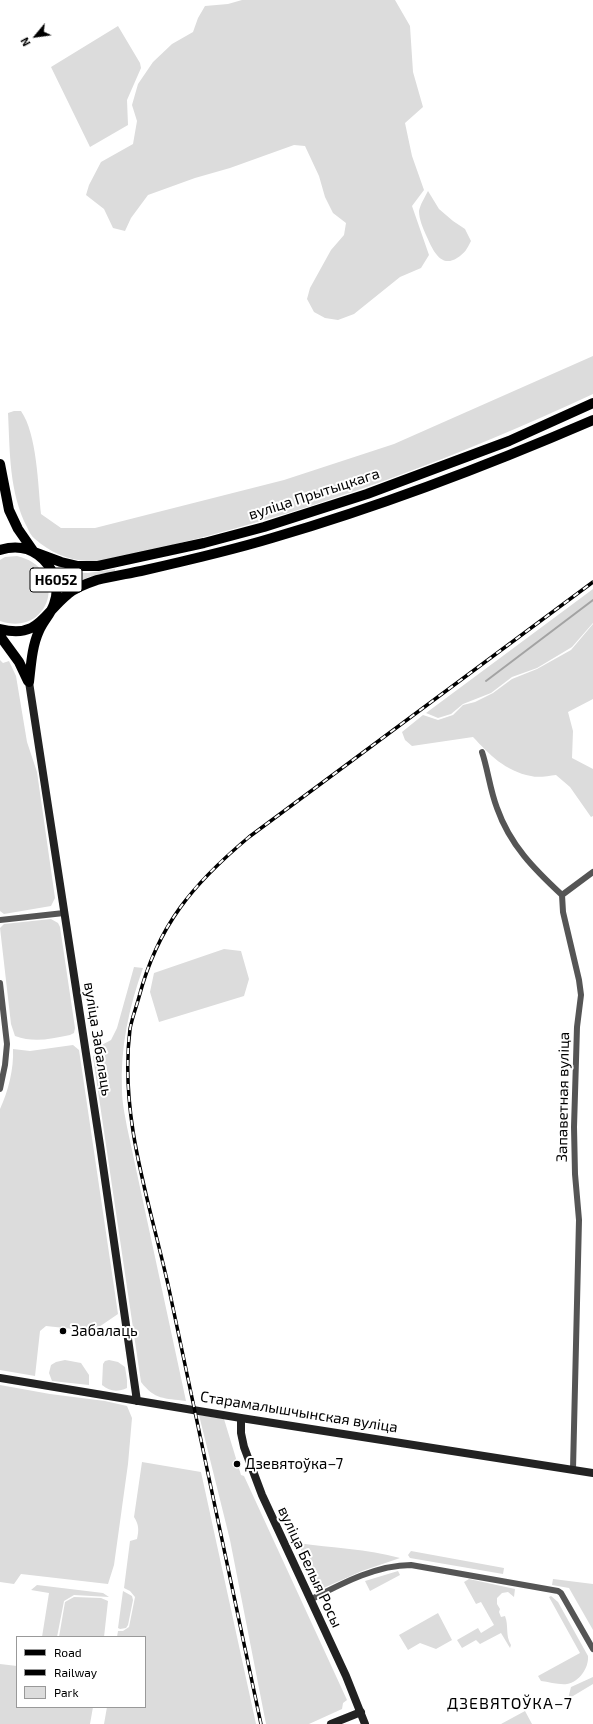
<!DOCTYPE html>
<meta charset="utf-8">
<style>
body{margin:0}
#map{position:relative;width:593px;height:1724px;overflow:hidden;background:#fff;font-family:"Exo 2",sans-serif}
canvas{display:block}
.legend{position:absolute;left:16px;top:1636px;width:130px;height:72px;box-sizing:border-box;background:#fff;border:1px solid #999;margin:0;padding:5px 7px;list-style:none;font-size:12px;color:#000}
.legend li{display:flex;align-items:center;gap:8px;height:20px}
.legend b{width:20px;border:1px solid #999}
.north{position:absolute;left:16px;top:16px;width:40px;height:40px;-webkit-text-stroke:3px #fff;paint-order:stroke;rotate:241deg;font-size:11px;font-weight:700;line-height:16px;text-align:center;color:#000}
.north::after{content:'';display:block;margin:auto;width:14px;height:18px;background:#000;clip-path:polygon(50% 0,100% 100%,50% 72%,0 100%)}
</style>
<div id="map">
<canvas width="593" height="1724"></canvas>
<ul class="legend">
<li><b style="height:5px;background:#000"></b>Road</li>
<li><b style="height:5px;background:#000"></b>Railway</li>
<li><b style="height:11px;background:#dcdcdc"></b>Park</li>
</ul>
<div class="north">N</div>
</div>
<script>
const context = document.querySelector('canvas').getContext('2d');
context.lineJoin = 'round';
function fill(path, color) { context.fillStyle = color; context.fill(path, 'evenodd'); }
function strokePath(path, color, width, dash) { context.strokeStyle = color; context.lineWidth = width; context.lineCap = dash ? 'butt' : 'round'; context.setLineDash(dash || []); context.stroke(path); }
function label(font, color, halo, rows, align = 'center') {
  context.font = font + ' "Exo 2",sans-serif'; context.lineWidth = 4; context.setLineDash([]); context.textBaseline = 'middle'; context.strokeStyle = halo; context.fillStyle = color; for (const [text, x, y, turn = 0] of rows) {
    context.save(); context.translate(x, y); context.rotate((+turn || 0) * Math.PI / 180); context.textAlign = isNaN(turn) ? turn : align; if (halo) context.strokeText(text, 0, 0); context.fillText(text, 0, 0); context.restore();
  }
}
const green = new Path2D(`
 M242,0H395L410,26L413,72L423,107L405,123L412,156L424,190L412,206L429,255L421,268L400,277L354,314L338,320L325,318L314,312L307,299L310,288L331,250L344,235L346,223L333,213L325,197L319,176L305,146L294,145L230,168L195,178L148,195L131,218L125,231L113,228L104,209L86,195L89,185L101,162L133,144L137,121L132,105L138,84L153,62L172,44L193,32L198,18L205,6L228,4Z
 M118,26L140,63L141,68L127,100L128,125L90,147L51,67Z
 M428,191L439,209L453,221L465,229L471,241C467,249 465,253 457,258C440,269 432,248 426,235C423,228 419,219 419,211C420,205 425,197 428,191Z
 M593,356V394C460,456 322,508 180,543C156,549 111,563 87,561C67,560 50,552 35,539C31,536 29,531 27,527C9,492 10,452 8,413L14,411H21C37,434 38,485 41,514L61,528H95L284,480L394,444Z
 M17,556C71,569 50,638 0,621V560L5,557Z
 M115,569V571L89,577L66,587L63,572L88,573Z
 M593,589V623L572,647L537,668L512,677L491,693L463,704L451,714L438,718L426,713Z
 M593,624V699L568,712L573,731L572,758L593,769V816L591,817L570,787L556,775C548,776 538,778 531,776C505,771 490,755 473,737L412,746L405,740L402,732L423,715L438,720L453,715L463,705L475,702L493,693L512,679L537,669L571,650Z
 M0,660L3,663L9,661L16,676L27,742L37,772L55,898L51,906L4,914L0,911Z
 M51,919L58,923L60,927L75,1028L74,1033L70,1035C50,1039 34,1043 15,1036L11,1024L0,928L4,924Z
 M224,949L241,951L249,979L244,996L159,1022L150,992L154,973Z
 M134,967L143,968C129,1007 120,1048 122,1090C122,1103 125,1115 127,1127L186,1401C164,1398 155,1400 141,1382L93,1057L98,1047L111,1040L117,1028Z
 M73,1045L79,1050L118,1314L93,1331L46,1326L40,1331L35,1376L0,1370V1109C8,1092 14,1069 13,1049L30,1051Z
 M65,1360L81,1363L89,1375V1385L52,1381L49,1373L51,1365L56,1362Z
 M109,1360L118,1362L125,1367L127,1380V1388C118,1392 110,1392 102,1385L103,1364L105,1361Z
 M0,1385L50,1394L105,1401L127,1406L132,1418L128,1464L114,1565L108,1584L21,1574L14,1584L0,1582Z
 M199,1415L224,1419L241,1475L244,1476L347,1700L343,1703L342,1709L309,1724H266L230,1540Z
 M142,1462L201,1472L256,1724H104L107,1707H145V1637H117L118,1631H123L129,1627L135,1597L130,1591L124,1588L130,1541L137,1539C139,1530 139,1525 134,1517Z
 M298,1543C332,1548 367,1549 400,1558L362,1571L319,1590Z
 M411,1551L504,1568L503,1574L410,1558L408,1555Z
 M398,1571L400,1575L370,1591L365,1581Z
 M469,1579L515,1589L514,1597L508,1592L502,1593L497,1598V1604L500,1609L499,1612L501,1617L505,1616C509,1626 505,1635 511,1645L510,1648L501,1633L480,1644L476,1640L462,1648L457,1640L478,1628L481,1633L494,1625L481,1602L476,1604L464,1582Z
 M553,1579L593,1584V1630L569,1588L552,1585Z
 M37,1585L103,1593L109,1597L74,1595L64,1601L57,1637H42L49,1593L31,1590Z
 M123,1591L132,1596L133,1600L128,1625L126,1628L120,1629L118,1628Z
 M551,1596L558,1602L588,1656C589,1668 579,1682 567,1684C559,1685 549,1682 541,1681L538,1676L580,1653L549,1597Z
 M74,1597L101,1598L108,1601L104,1637H59L65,1602Z
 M438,1613L452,1640L436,1649L420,1643L408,1650L399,1635Z
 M0,1664L17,1666V1707H93L90,1724H0Z
 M593,1677V1684L568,1699L571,1687Z
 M525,1711L532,1724H501Z`);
const stream = new Path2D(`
 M486,681L593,600`);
const street = new Path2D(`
 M482,752C488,770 490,790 497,808C510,845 534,869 562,895L563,912L579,980L581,995L577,1027L574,1127L575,1174L579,1220L573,1469
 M562,895L593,872
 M0,920L64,913
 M0,983L7,1044L5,1065L0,1089
 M310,1600C341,1584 376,1565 411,1565L558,1591L561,1593L593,1649`);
const secondary = new Path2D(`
 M29,682L100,1145L137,1401
 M0,1378L241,1418L593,1473
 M241,1418V1433L244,1447L262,1495L346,1676L365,1724
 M331,1724L361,1712`);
const primary = new Path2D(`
 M0,464L9,510L18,529L34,552
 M0,550C13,546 27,547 38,555C53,566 61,586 54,604C51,614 43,621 39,631C32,646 31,665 29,682
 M34,552L61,562L78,566H98L204,543L264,527L367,494L509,441L593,403
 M0,629C39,639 43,614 68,594C76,587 88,583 97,580C112,576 127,574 141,571C185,561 229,551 272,538C381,506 489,465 593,420
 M0,636L19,662L28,681`);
const rail = new Path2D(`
 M261,1724C230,1579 200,1434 169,1289C150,1203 119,1118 130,1029C132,1018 136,1008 139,997C158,925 193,884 249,837L593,582`);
const markers = [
 [63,1331,4,"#000"],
 [237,1464,4,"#000"]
];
const shields = [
 [56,580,52]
];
const shieldNames = [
 ["Н6052",56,580]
];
const streetNames = [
 ["вуліца Прытыцкага",314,494,-18],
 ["вуліца Забалаць",98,1039,81],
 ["Запаветная вуліца",563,1097,-89],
 ["Старамалышчынская вуліца",299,1412,9],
 ["вуліца Белыя Росы",310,1567,65]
];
const poiNames = [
 ["Забалаць",71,1331],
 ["Дзевятоўка–7",245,1464]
];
const neighbourhoodNames = [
 ["ДЗЕВЯТОЎКА–7",510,1704]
];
fill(green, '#dcdcdc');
strokePath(stream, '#a3a3a3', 2);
strokePath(street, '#555', 6);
strokePath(secondary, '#222', 8);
strokePath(primary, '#000', 10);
strokePath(rail, '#000', 3.5);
strokePath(rail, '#fff', 2, [6]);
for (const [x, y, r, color] of markers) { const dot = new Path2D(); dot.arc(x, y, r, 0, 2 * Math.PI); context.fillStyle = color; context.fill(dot); strokePath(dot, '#fff', 1.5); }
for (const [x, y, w] of shields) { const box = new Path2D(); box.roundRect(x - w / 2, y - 12, w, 24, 3); context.fillStyle = '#fff'; context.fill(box); strokePath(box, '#000', 1); }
label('bold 14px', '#000', null, shieldNames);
label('15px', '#000', '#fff', streetNames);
label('15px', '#000', '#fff', poiNames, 'left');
context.letterSpacing = '1px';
label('16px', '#000', '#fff', neighbourhoodNames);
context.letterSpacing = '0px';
</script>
